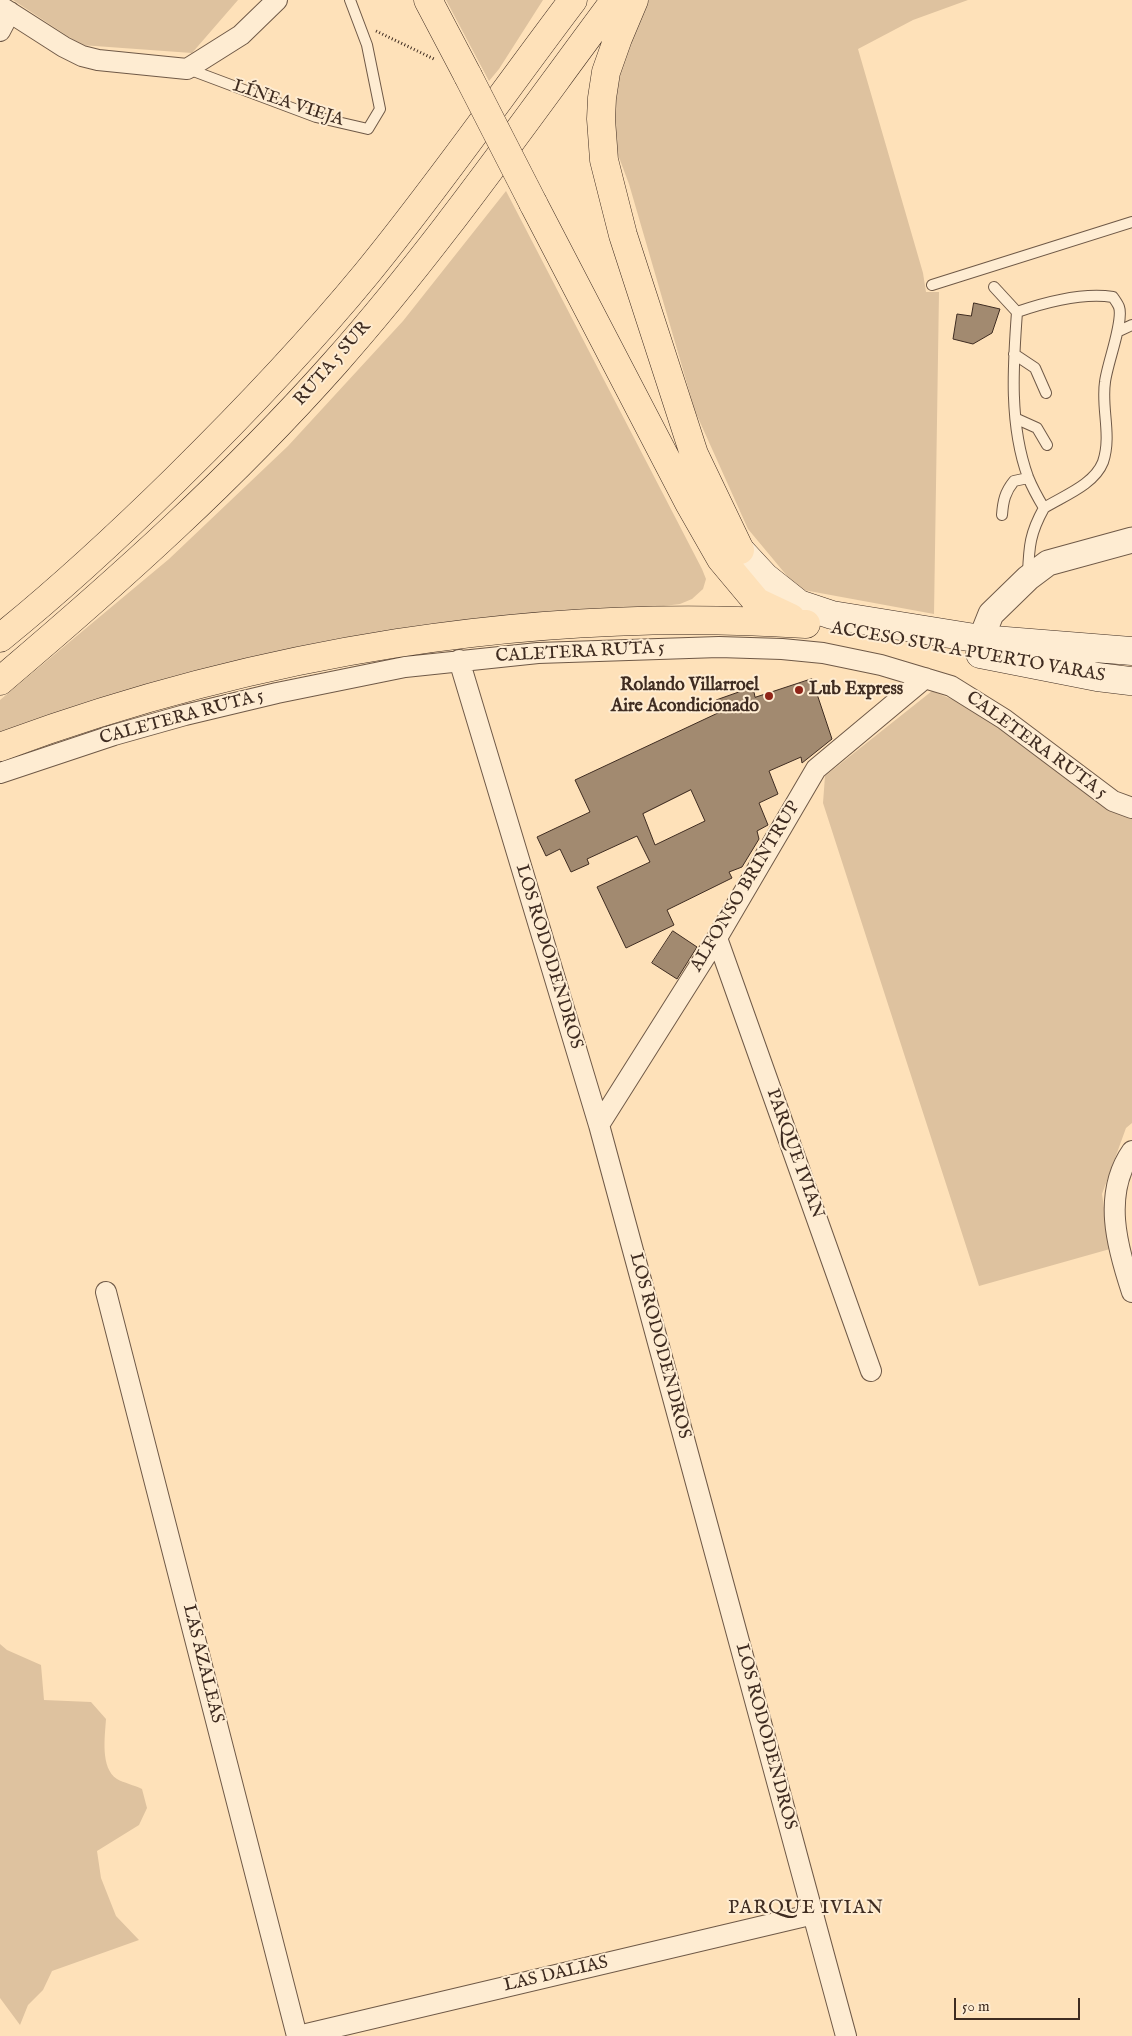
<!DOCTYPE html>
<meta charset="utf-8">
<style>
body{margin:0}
#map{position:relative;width:1132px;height:2036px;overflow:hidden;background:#fee1b9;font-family:"IM FELL English",serif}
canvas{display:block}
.scale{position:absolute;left:954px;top:1998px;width:126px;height:22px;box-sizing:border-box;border:2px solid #3f2c21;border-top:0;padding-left:6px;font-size:15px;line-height:18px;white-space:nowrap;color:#3f2c21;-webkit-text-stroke:4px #feecd2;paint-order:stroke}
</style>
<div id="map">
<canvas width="1132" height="2036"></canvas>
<div class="scale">50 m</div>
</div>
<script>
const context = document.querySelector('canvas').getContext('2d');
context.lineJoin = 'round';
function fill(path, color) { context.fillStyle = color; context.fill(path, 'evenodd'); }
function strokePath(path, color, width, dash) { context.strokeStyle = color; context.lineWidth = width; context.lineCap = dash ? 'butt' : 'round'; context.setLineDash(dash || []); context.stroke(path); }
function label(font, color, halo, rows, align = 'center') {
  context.font = font + ' "IM FELL English",serif'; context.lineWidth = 4; context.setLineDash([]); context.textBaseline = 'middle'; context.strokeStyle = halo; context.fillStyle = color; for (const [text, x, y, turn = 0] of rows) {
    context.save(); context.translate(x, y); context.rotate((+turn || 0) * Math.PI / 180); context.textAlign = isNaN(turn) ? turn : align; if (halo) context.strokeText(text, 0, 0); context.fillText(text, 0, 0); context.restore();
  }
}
const green = new Path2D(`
 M13,0H238L192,53L81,45Z
 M446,0H543L499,69L489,81Z
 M649,0H968L913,20L858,49L923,273L926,292H939L934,614L798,589L748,529L695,411L629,184L617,152L613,89L632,24Z
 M506,191L702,569L706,579L703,589L692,599L680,604L639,609L530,614L0,738V700L169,559L288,446L403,321Z
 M932,691L980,711L1109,810L1132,817V1123L1126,1128L1102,1194L1110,1249L979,1286L823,803L825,776Z
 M0,1644L7,1650L41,1665L44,1700L91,1702L106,1719C105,1736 100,1768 117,1779C124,1783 134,1785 142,1789L147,1808L139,1825L97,1851L101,1878L116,1916L139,1940L52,1971L43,1990L28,2005L20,2025L0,1998Z`);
const building = new Path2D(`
 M974,303L1000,309L992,333L973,344L953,339L957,314L971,316Z
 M812,679L832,739L802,763L801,757L769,771L778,794L759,803L768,825L757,831L759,839L742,867L729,872L732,878L667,910L674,925L626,948L597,887L650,862L637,836L587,859L589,864L571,872L560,849L546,856L537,837L590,812L575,780L720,712L716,700L753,687L755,697ZM691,790L705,821L655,845L643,814Z
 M673,931L697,947L677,979L652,963Z`);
const path = new Path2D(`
 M376,31L434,59`);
const service = new Path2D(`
 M188,69L316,117L368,129L380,109L367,45L350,0
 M932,285L1132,222
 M994,287L1017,312C1013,366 1009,425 1028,477C1032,487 1038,498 1044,508C1030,533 1029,546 1028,574
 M1017,312C1046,302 1082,292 1113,297C1115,300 1118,304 1119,307C1124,321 1107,364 1105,382C1101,408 1112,435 1103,462C1094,485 1063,496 1044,508
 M1119,331L1132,325
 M1014,354L1035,368L1046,393
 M1017,419L1037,428L1047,445
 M1002,515C1003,501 1005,492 1014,481L1028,478`);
const minor = new Path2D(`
 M0,6L64,47L82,56L98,60L187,69L241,35L277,0
 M0,31L10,12
 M459,660L599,1125L846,2036
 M0,773L114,735L185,715L277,693L405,667L538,653L719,647L782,649L823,653L881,665L951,686L1004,719L1113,801L1132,808
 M717,938L871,1371
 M599,1125L717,938L816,769L925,678
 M1132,1151C1102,1194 1117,1247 1132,1292
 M106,1292L297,2036
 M298,2036L814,1914`);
const tertiary = new Path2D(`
 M981,639L991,614L1028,578L1048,563L1132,540`);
const secondary = new Path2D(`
 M740,550L765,577L799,604L832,615L981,639L1132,651
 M980,654L1097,677L1130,681`);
const motorway = new Path2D(`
 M428,0L468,76
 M634,0L618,38L606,72L602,98L601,119L604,160L623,235L694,454L740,550
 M533,203L689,503L721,559L757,602L791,618
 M0,638C62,588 120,534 176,479C243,413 307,346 367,273C439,185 504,91 573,0
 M0,681C118,581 232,479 335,363C436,249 524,122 615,0
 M0,747C256,652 534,606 806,624`);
const motorwayBridge = new Path2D(`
 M468,76L533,203`);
const markers = [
 [799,690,5,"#8f2418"],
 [769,696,5,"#8f2418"]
];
const streetNames = [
 ["LÍNEA VIEJA",288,104,18],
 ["RUTA 5 SUR",333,364,-49],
 ["CALETERA RUTA 5",580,653,-3],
 ["ACCESO SUR A PUERTO VARAS",968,653,10],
 ["CALETERA RUTA 5",182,718,-15],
 ["CALETERA RUTA 5",1036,746,36],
 ["ALFONSO BRINTRUP",746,887,-59],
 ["LOS RODODENDROS",548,957,73],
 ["PARQUE IVIAN",794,1154,70],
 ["LOS RODODENDROS",659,1346,75],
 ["LAS AZALEAS",202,1664,76],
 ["LOS RODODENDROS",765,1737,75],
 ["LAS DALIAS",556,1975,-13]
];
const poiNames = [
 ["Rolando Villarroel",759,686],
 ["Aire Acondicionado",759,707],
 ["Lub Express",809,690,"left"]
];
const neighbourhoodNames = [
 ["PARQUE IVIAN",806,1909]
];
fill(green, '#dec29f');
fill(building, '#a28a70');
strokePath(building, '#3f2c21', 1);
strokePath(service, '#6f5947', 12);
strokePath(minor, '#6f5947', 22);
strokePath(tertiary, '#6f5947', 27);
strokePath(secondary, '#3f2c21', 29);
strokePath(motorway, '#3f2c21', 29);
strokePath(path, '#3f2c21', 3, [1, 2.5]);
strokePath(service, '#feecd2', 10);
strokePath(minor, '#feecd2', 20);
strokePath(tertiary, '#feecd2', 25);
strokePath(secondary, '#feecd2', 28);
strokePath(motorway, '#fee1b9', 28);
strokePath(motorwayBridge, '#3f2c21', 29, []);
strokePath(motorwayBridge, '#fee1b9', 28);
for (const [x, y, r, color] of markers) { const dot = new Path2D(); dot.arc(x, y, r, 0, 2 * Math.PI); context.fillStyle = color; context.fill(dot); strokePath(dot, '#feecd2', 2); }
label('18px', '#3f2c21', '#feecd2', streetNames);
label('bold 18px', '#3f2c21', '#feecd2', poiNames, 'right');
context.letterSpacing = '1px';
label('19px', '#3f2c21', '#feecd2', neighbourhoodNames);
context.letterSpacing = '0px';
</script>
